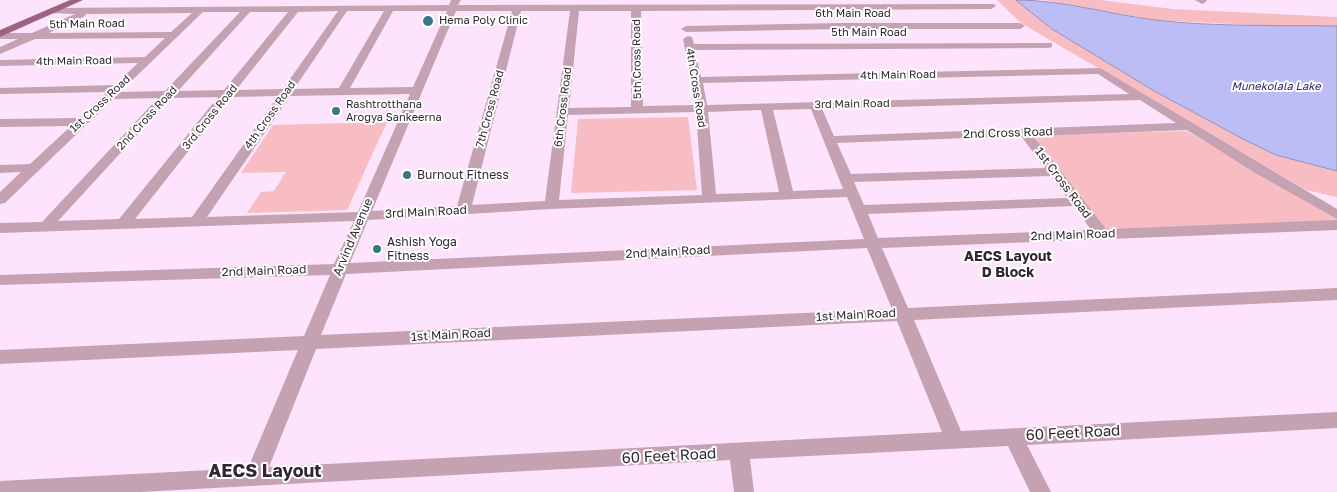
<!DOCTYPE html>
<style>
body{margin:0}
canvas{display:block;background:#fde3fb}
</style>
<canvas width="1337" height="492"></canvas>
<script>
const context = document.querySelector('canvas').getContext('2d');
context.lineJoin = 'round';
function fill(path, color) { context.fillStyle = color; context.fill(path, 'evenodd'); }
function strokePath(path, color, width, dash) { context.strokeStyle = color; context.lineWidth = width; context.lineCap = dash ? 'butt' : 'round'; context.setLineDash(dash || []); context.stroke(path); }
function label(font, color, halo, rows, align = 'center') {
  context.font = font + ' "Golos Text",sans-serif'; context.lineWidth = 4; context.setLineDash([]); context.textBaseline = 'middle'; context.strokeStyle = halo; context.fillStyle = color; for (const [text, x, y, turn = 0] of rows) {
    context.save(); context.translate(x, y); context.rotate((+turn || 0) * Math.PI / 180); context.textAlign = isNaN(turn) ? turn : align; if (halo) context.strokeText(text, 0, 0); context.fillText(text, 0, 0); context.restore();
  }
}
const green = new Path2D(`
 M997,0H1016L1052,29L1276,155L1337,171V197L1306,190L1021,23Z
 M1044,0H1100L1173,9L1337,17V26L1252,25L1155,20Z
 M688,117L697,190L571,193L578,119Z
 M387,122L347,210L247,213L261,192L274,191L286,172L241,173L273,125Z
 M1187,131L1337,219V221L1104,229L1032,135Z`);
const water = new Path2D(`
 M1016,0C1063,0 1108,14 1155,20C1215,27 1277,25 1337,26V171L1276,155L1245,140L1156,92L1052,29Z`);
const minor = new Path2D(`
 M451,0H461L458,5L994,4L996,6L991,9L641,11L643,106L696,105L683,39L688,36L692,37L694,44L1052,43V47L1048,48L695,50L701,77L1100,68L1337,209V219L1257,174L1187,130L1033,136L1106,229L1337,220V230L882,248L908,308L1337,288V300L914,320L961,431L1337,412V428L1027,445L1051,492H1030L1008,446L750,459L754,492H734L730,460L140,492H0V481L248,468L298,350L0,364V350L304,336L330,275L0,285V275L334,264L354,221L0,233V223L42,222L158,98L113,99L5,203L0,204V192L21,172L0,173V165L30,164L71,126L0,127V119L79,118L107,92L0,94V88L115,85L138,63L0,66V60L145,57L165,38L35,39L0,54V47L18,39H0V33H32L75,14L49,13V9L52,8L449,5ZM338,11L283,89L236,90L298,12ZM347,11H384L339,88L294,89ZM393,11H447L413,87L350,88ZM456,11H512L457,206L372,211ZM521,11H570L545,201L472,205ZM579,11H631V107L569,108ZM203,12H240L165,91L120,92ZM250,12H288L224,90L178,91ZM192,13L171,32L49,33L85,16L86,14ZM1098,74L1129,94L707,105L703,83ZM410,94L358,212L207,217L290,96ZM278,96L192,217L135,219L231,97ZM218,97L119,219L58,221L171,98ZM1140,100L1176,123L834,136L822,109ZM811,109L843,189L793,191L773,110ZM761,110L779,192L716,194L708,112ZM696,112L702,195L559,200L568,115ZM1021,136L1045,168L851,174L837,143ZM1051,176L1067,198L864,205L854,182ZM847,197L864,239L350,263L368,220L551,209ZM1074,206L1091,230L878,238L868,214ZM867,248L892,309L321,335L346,274ZM897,321L942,432L269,467L316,349Z
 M1195,0H1206L1207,1L1202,4Z
 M840,23H1020L1025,26L1020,29H840L686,32L681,29L686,26Z`);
const major = new Path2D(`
 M70,0H83L0,37V30Z`);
const markers = [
 [428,21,6,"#357689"],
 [336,111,5,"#357689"],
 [407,175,5,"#357689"],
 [377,249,5,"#357689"]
];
const farStreetnames = [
 ["6th Main Road",853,14],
 ["5th Main Road",87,24,-1],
 ["5th Main Road",869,33],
 ["5th Cross Road",637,59,-91],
 ["4th Main Road",74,61,-1],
 ["4th Main Road",898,75,-1],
 ["4th Cross Road",696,88,81],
 ["1st Cross Road",100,104,-43],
 ["3rd Main Road",852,104,-1],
 ["6th Cross Road",563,107,-83],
 ["7th Cross Road",490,109,-75],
 ["4th Cross Road",270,115,-55],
 ["3rd Cross Road",210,117,-51],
 ["2nd Cross Road",147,118,-47]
];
const farPoinames = [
 ["Hema Poly Clinic",439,21],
 ["Rashtrotthana",346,105],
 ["Arogya Sankeerna",346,118]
];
const farWaternames = [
 ["Munekolala Lake",1276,87]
];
const streetNames = [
 ["2nd Cross Road",1008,133,-2],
 ["1st Cross Road",1063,183,53],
 ["3rd Main Road",426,212,-3],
 ["2nd Main Road",1073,235,-2],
 ["Arvind Avenue",353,237,-67],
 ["2nd Main Road",668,252,-3],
 ["2nd Main Road",264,271,-2],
 ["1st Main Road",856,315,-3],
 ["1st Main Road",451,335,-3]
];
const poiNames = [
 ["Burnout Fitness",417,175],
 ["Ashish Yoga",387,242],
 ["Fitness",387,256]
];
const neighbourhoodNames = [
 ["AECS Layout",1008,257],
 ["D Block",1008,273]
];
const nearStreetnames = [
 ["60 Feet Road",1073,433,-3],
 ["60 Feet Road",669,456,-3]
];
const nearQuarternames = [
 ["AECS Layout",265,471]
];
fill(green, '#f7bdc3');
fill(water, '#bdbdf6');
strokePath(water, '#9390bb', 1);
fill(minor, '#c4a2b1');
fill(major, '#9e637f');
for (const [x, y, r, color] of markers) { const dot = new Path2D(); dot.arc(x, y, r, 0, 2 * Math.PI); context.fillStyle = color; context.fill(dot); strokePath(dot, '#fff', 2); }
label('11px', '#302730', '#fff', farStreetnames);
label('11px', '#302730', '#fff', farPoinames, 'left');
label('italic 11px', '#312373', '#fff', farWaternames);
label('12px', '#302730', '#fff', streetNames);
label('12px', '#302730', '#fff', poiNames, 'left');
label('bold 14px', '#302730', '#fff', neighbourhoodNames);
label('15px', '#302730', '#fff', nearStreetnames);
label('bold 18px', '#302730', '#fff', nearQuarternames);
</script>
